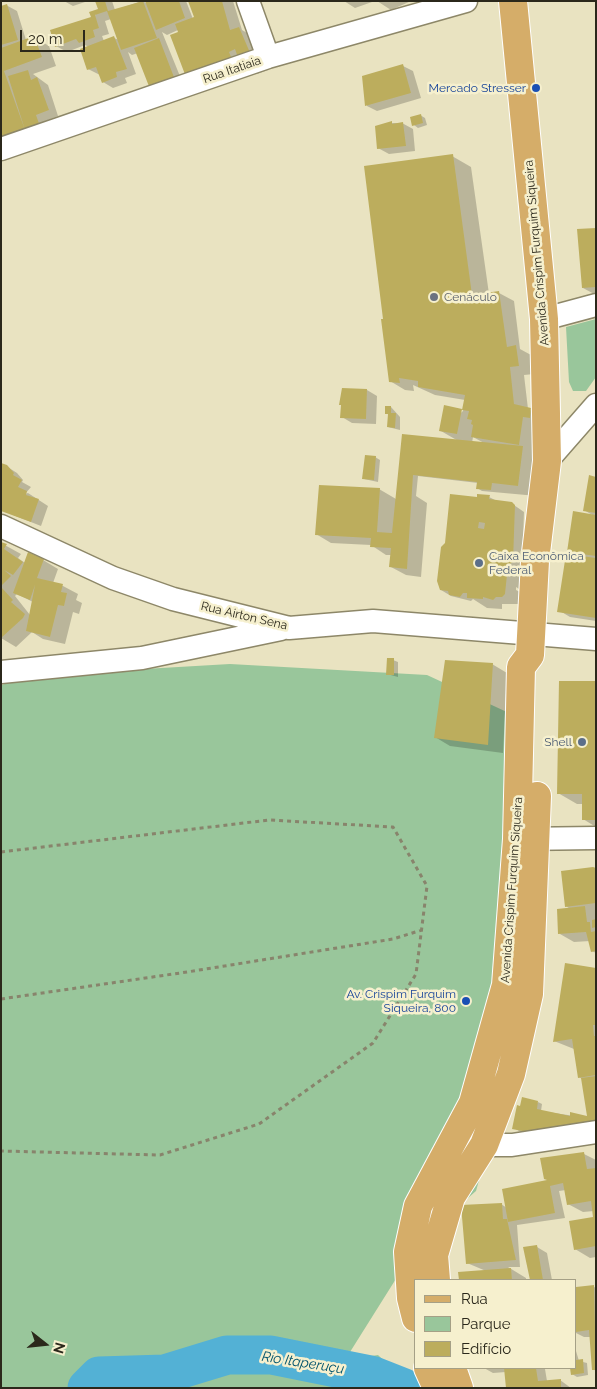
<!DOCTYPE html>
<meta charset="utf-8">
<style>
body{margin:0}
#map{position:relative;width:597px;height:1389px;overflow:hidden;background:#e9e3c1;font-family:Raleway,sans-serif}
canvas{display:block}
.frame{position:absolute;inset:0;border:2px solid #2b281b;pointer-events:none}
.legend{position:absolute;left:414px;top:1279px;width:162px;height:90px;box-sizing:border-box;background:#f6f0ce;border:1px solid #a5a086;margin:0;padding:6px 9px;list-style:none;font-size:15px;color:#2b281b}
.legend li{display:flex;align-items:center;gap:10px;height:25px}
.legend b{width:25px;border:1px solid #a5a086}
.north{position:absolute;left:20px;top:1319px;width:50px;height:50px;-webkit-text-stroke:4px #f6f0ce;paint-order:stroke;rotate:106deg;font-size:14px;font-weight:700;line-height:20px;text-align:center;color:#2b281b}
.north::after{content:'';display:block;margin:auto;width:18px;height:22px;background:#2b281b;clip-path:polygon(50% 0,100% 100%,50% 72%,0 100%)}
.scale{position:absolute;left:20px;top:30px;width:65px;height:22px;box-sizing:border-box;border:2px solid #2b281b;border-top:0;padding-left:6px;font-size:15px;line-height:18px;white-space:nowrap;color:#2b281b;-webkit-text-stroke:4px #f6f0ce;paint-order:stroke}
</style>
<div id="map">
<canvas width="597" height="1389"></canvas>
<div class="frame"></div>
<ul class="legend">
<li><b style="height:6px;background:#d5ad69"></b>Rua</li>
<li><b style="height:14px;background:#99c69b"></b>Parque</li>
<li><b style="height:14px;background:#bcad5d"></b>Edifício</li>
</ul>
<div class="north">N</div>
<div class="scale">20 m</div>
</div>
<script>
const context = document.querySelector('canvas').getContext('2d');
context.lineJoin = 'round';
function fill(path, color) { context.fillStyle = color; context.fill(path, 'evenodd'); }
function strokePath(path, color, width, dash) { context.strokeStyle = color; context.lineWidth = width; context.lineCap = dash ? 'butt' : 'round'; context.setLineDash(dash || []); context.stroke(path); }
function label(font, color, halo, rows, align = 'center') {
  context.font = font + ' Raleway,sans-serif'; context.lineWidth = 5; context.setLineDash([]); context.textBaseline = 'middle'; context.strokeStyle = halo; context.fillStyle = color; for (const [text, x, y, turn = 0] of rows) {
    context.save(); context.translate(x, y); context.rotate((+turn || 0) * Math.PI / 180); context.textAlign = isNaN(turn) ? turn : align; if (halo) context.strokeText(text, 0, 0); context.fillText(text, 0, 0); context.restore();
  }
}
const green = new Path2D(`
 M596,319V377L586,391H573L569,382L566,327Z
 M230,664L427,675L509,713L550,845L529,1002L476,1191L421,1239L345,1360L378,1355L413,1388H1V685L41,675Z`);
const shadow = new Path2D(`
 M64,1H88L73,6Z
 M96,1H112L115,10L142,1L148,4L147,1H186L193,19L195,18L189,1H233L242,30L254,37L268,70L257,74L179,33L178,30L167,35L162,32L186,91L138,53L132,55L128,52L136,74L125,78L127,83L113,88L103,82L100,75L88,69L89,47L85,45L67,52L56,46L93,18L99,10ZM111,19L119,40L114,38L104,41L102,36L109,34L105,21Z
 M344,1H372V2L355,8Z
 M377,1H411L391,10Z
 M6,5L17,11L26,40L34,37L49,46L56,66L33,74L48,85L58,116L45,121L51,137L1,153V7Z
 M403,66L413,71L421,98L377,111L367,106L363,77Z
 M420,115L425,118L427,125L418,128L414,125Z
 M388,123H402L413,129L415,151L389,154L378,148Z
 M452,156L471,167L489,294L499,293L514,301L520,349L531,355L534,374L524,375L528,409L546,418L537,496L482,491L477,488L478,483L418,476L416,496L427,503L421,577L406,575L391,567L392,555H386L371,545L331,543L316,534L379,489L396,499L403,435L460,442L441,431L463,411L465,400L435,395L413,385L414,391L405,390L390,381L385,320ZM473,437L484,443H472Z
 M596,229V295L583,288Z
 M367,390L377,396L376,424L352,423L342,417V405Z
 M391,407L400,417V430L388,427L389,415L386,413Z
 M375,457L380,460L378,482L364,479Z
 M6,466L17,473L23,480L22,482L31,487L25,494L28,493L48,506L41,526L13,515Z
 M596,478V621L570,617L560,611L578,557L568,551L594,516L584,510Z
 M489,497L497,501L511,503L524,512L522,568L519,570V576L522,584L519,589L516,587V590L522,593L520,604H502V609L487,608L473,599L471,601L451,596L441,590L478,499Z
 M1,543L21,554L18,558L25,563L43,560L58,569L53,583L63,586L78,594L76,600L82,603L79,614L73,612L65,644L43,639L32,632L16,647L1,638ZM17,594L33,602L30,615L15,596Z
 M393,660L398,662V677L387,674Z
 M492,664L507,673L503,753L450,746L435,737Z
 M596,682V827L583,819V804H577L558,793Z
 M596,869L595,913L596,953L592,951L590,941L574,942L560,934L570,909L566,906Z
 M596,967V1135L524,1134L514,1128L538,1102L542,1104L541,1111L588,1118L582,1079L579,1077L574,1049L554,1041Z
 M584,1154L596,1160V1257L590,1258L575,1249L595,1218L594,1211L583,1212L568,1204L566,1190L559,1191L565,1218L517,1225L520,1267H508L526,1278V1280H460V1274L486,1271L467,1263L501,1204L507,1208L550,1181Z
 M537,1247L547,1253L552,1280H531L525,1248Z
 M594,1287L596,1288V1371L593,1369L591,1337H584L576,1333V1288Z
 M576,1351L579,1361L587,1363L588,1375L577,1377L572,1374L571,1368H576Z
 M484,1368H543L545,1369L547,1381L560,1380L571,1388H507L506,1372L493,1373Z`);
const river = new Path2D(`
 M87,1388L99,1376L165,1374L227,1355H271L371,1375L404,1388`);
const building = new Path2D(`
 M95,1H105L108,11L143,1L157,38L121,50L107,11L95,15L99,28L93,30L95,37L79,43L76,39L55,47L50,30L91,17L89,12L98,9Z
 M145,1H179L185,18L156,30Z
 M188,1H222L230,30L239,27L254,62L241,66L235,49L229,52L233,62L186,77L170,35L178,32L175,24L194,17Z
 M7,4L18,40L1,45V6Z
 M34,36L42,57L4,71L25,130L8,76L28,70L31,80L37,77L49,110L36,115L42,132L1,140V48Z
 M114,36L127,69L116,72L117,77L102,83L96,67L87,70L80,49Z
 M159,38L177,85L152,94L134,48Z
 M403,64L411,93L365,106L362,76Z
 M421,114L423,123L412,126L410,117Z
 M392,121V124L403,122L406,146L377,149L375,126Z
 M453,154L472,295L499,291L507,347L516,345L519,366L510,367L514,404L531,408L530,418L523,417L519,445L471,437L473,425L471,424L472,420L467,419L469,411L462,410L465,395L418,387V381L399,378L400,383L389,382L381,319H383L364,166Z
 M596,228V287L582,288L577,229Z
 M342,388L367,389L366,419L340,418L341,405H339Z
 M444,405L462,409L457,434L439,431Z
 M385,406H391V413H396L395,428L387,427L388,414H385Z
 M402,434L523,446L518,486L492,483L491,490L476,489L477,482L413,475L407,569L389,567L391,548L370,547L371,538L315,535L319,485L380,488L377,532L392,533Z
 M365,455L376,456L374,480L362,479Z
 M1,463L7,465L14,473L13,475L22,480L18,487L27,491L26,495L39,499L31,522L1,511Z
 M589,475L596,477V513L583,511Z
 M450,494L477,497V494L490,495L489,499L512,502L515,505L513,562L508,565L505,594L502,597H496L493,600L483,597V599L467,598V593H463L460,597L449,595L448,591L440,590L437,581L441,547L445,543ZM479,522L485,523L484,529L478,528Z
 M573,511L596,515V556L567,552Z
 M1,542L7,544L4,549L23,562L13,575L4,570L11,576L1,586Z
 M28,552L44,559L37,578L63,584L61,592L67,593L64,606L58,605L50,637L26,631L35,585L30,600L13,593Z
 M566,554L596,558V618L557,612Z
 M1,587L13,600L11,602L25,614L23,618L1,638Z
 M387,658H394V675H386Z
 M445,660L493,663L488,745L434,738Z
 M559,681H596V820H582V794H557Z
 M593,867L596,868V903L565,907L561,871Z
 M585,906L587,922H590L591,932L596,931V951L591,952L586,932L558,934L557,909Z
 M596,919V927L592,928V920Z
 M565,963L596,968V1025H593L594,1036H596V1075L578,1078L572,1039L553,1042Z
 M596,1076V1116L595,1120L592,1121L593,1131L554,1137L512,1129L517,1105L520,1106L522,1097L538,1101L537,1109L570,1116V1112L587,1116L581,1078Z
 M584,1152L587,1169L596,1168V1246L574,1250L569,1221L593,1217L591,1201L567,1205L563,1183L550,1186L555,1213L508,1222L502,1189L547,1180L544,1179L540,1158Z
 M502,1203L503,1219H507L516,1260L466,1264L461,1205Z
 M537,1245L543,1280H530L523,1247Z
 M511,1268L512,1280H459L458,1272Z
 M594,1285L596,1370H592L589,1330L576,1332V1287Z
 M583,1359L584,1373L571,1375L570,1368H576V1360Z
 M504,1368H536L538,1381L561,1379V1388H506Z`);
const path = new Path2D(`
 M1,852L269,820L393,827L427,886L416,974L373,1043L259,1124L160,1155L1,1151
 M1,999L187,972L393,939L422,930`);
const minor = new Path2D(`
 M248,1L268,57
 M1,149L268,57L466,1
 M544,319L596,305
 M547,461L596,405
 M1,526L113,578L173,599L289,628L373,621L596,639
 M1,672L142,658L281,629
 M518,839L596,838
 M461,1130L484,1145H512L596,1132`);
const major = new Path2D(`
 M436,1280L434,1255L451,1197L484,1145L511,1074L529,994L537,796
 M416,1318L411,1298L408,1252L418,1206L473,1103L506,985L517,839L521,667L530,655L535,561L547,461L544,319L513,1
 M428,1368L437,1388
 M452,1368L459,1388`);
const markers = [
 [536,88,5,"#1a4fb4"],
 [434,297,5,"#6b7280"],
 [479,563,5,"#5c6f8a"],
 [582,742,5,"#5c6f8a"],
 [466,1001,5,"#1a4fb4"]
];
const streetNames = [
 ["Rua Itatiaia",232,70,-19],
 ["Avenida Crispim Furquim Siqueira",537,253,-95],
 ["Rua Airton Sena",244,616,13],
 ["Avenida Crispim Furquim Siqueira",512,890,-86]
];
const transitNames = [
 ["Mercado Stresser",526,88],
 ["Av. Crispim Furquim",456,994],
 ["Siqueira, 800",456,1008]
];
const worshipNames = [
 ["Cenáculo",444,297]
];
const serviceNames = [
 ["Caixa Econômica",489,556],
 ["Federal",489,570],
 ["Shell",572,742,"right"]
];
const waterNames = [
 ["Rio Itaperuçu",303,1363,9]
];
fill(green, '#99c69b');
fill(shadow, '#0003');
strokePath(river, '#53b1d5', 39);
fill(building, '#bcad5d');
strokePath(minor, '#8d8768', 25);
strokePath(major, '#fff', 30);
strokePath(path, '#88846c', 3, [4, 4]);
strokePath(minor, '#fff', 22);
strokePath(major, '#d5ad69', 28);
for (const [x, y, r, color] of markers) { const dot = new Path2D(); dot.arc(x, y, r, 0, 2 * Math.PI); context.fillStyle = color; context.fill(dot); strokePath(dot, '#f6f0ce', 2); }
label('12px', '#2b281b', '#f6f0ce', streetNames);
label('12px', '#164399', '#f6f0ce', transitNames, 'right');
label('12px', '#5b616d', '#f6f0ce', worshipNames, 'left');
label('12px', '#4e5e75', '#f6f0ce', serviceNames, 'left');
label('italic 14px', '#00536c', '#f6f0ce', waterNames);
</script>
